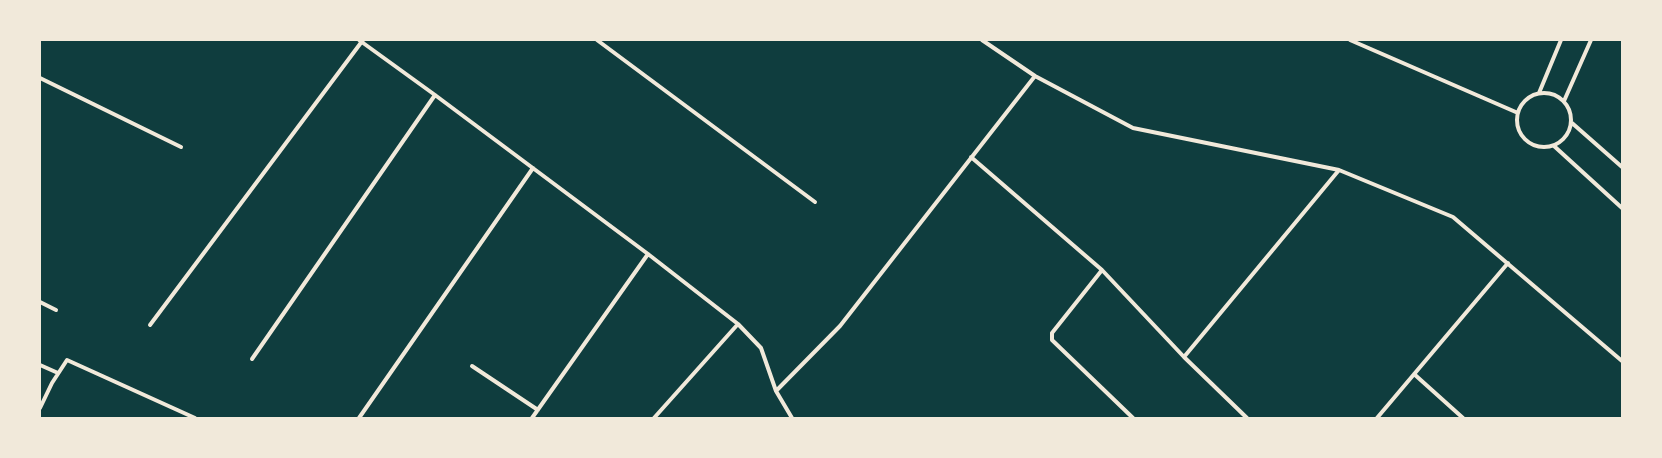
<!DOCTYPE html>
<style>
body{margin:0}
#map{position:relative;width:1662px;height:458px;overflow:hidden;background:#0f3d3e;font-family:"Roboto Condensed",sans-serif}
canvas{display:block}
.frame{position:absolute;inset:0;border:41px solid #f1e9da;pointer-events:none}
</style>
<div id="map">
<canvas width="1662" height="458"></canvas>
<div class="frame"></div>
</div>
<script>
const context = document.querySelector('canvas').getContext('2d');
context.lineJoin = 'round';
function strokePath(path, color, width, dash) { context.strokeStyle = color; context.lineWidth = width; context.lineCap = dash ? 'butt' : 'round'; context.setLineDash(dash || []); context.stroke(path); }
const minor = new Path2D(`
 M359,40L435,95L648,254L738,324L761,348L776,391L792,418
 M597,40L815,202
 M982,40L1035,76L1133,128L1339,170L1453,217L1622,361
 M1350,40L1518,113
 M40,78L181,147
 M1517 120a27 27 0 1 1 54 0a27 27 0 1 1-54 0Z
 M1539,93L1561,40
 M1564,101L1591,40
 M1572,123L1622,167
 M1554,146L1622,208
 M971,157L1102,270L1184,357L1247,418
 M1102,270L1052,333V340L1133,418
 M40,302L56,310
 M150,325L363,40
 M1184,357L1339,170
 M252,359L435,95
 M40,365L58,373
 M472,366L538,410
 M1414,374L1463,418
 M776,391L840,326L1035,76
 M40,408L52,383L67,360L195,418
 M359,418L533,168
 M532,418L648,254
 M654,418L738,324
 M1377,418L1508,263`);
strokePath(minor, '#f1e9da', 4);
</script>
